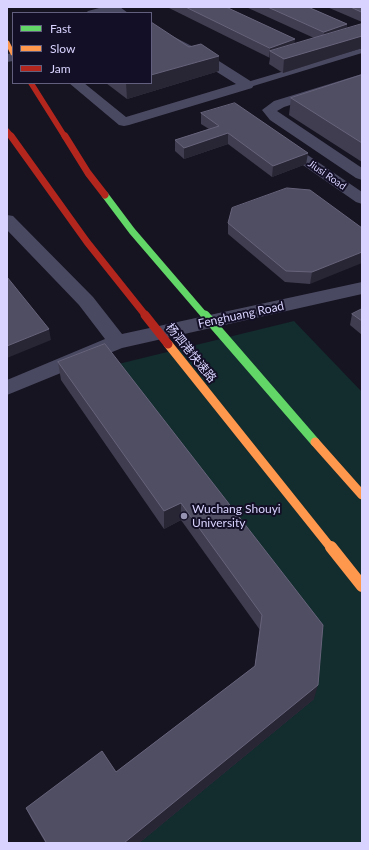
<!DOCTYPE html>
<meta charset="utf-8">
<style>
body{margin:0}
#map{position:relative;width:369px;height:850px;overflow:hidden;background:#161421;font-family:Lato,sans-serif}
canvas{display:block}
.frame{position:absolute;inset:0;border:8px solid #d9d4ff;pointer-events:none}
.legend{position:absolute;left:12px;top:12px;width:140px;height:72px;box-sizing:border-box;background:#130f26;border:1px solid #625e7d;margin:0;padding:5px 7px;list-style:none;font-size:12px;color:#d9d4ff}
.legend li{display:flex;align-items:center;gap:8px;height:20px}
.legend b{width:20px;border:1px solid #625e7d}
</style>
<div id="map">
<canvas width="369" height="850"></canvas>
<div class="frame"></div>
<ul class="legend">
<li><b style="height:5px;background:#63d668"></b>Fast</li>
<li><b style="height:5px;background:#ff974d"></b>Slow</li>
<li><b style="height:5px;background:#b3261e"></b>Jam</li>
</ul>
</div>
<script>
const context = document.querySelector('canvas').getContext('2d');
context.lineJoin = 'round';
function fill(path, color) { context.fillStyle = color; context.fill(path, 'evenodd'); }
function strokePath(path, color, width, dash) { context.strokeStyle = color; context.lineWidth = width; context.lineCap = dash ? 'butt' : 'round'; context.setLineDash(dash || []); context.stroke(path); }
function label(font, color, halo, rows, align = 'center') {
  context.font = font + ' Lato,"Noto Sans SC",sans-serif'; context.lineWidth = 4; context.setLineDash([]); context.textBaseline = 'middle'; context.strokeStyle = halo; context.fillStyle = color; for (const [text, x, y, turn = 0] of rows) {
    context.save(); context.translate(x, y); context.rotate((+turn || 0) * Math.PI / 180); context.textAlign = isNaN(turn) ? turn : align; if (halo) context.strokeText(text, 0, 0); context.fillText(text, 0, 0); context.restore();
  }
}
const green = new Path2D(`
 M294,321L362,392V843H139L314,699L110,366Z`);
const lane = new Path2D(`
 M359,49H362V53L250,87H244L243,85L244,83Z`);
const street = new Path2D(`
 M103,7H120L128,13H86L88,11Z
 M151,25L211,56L252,82L254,85L252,88L129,125L124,126L119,125L69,83H84L126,117L236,84L201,62L151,34Z
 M13,53V61L7,62V54Z
 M362,74V82L284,107L277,111L362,168V180L356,178L270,120L262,110L274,101Z
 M282,140L287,141L362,192V204L356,202L277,147L275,144L277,141Z
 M7,215L13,216L93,297L122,334L362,282V294L122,348L7,395V380L105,339L79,305L7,230Z`);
const slow = new Path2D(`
 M7,40L9,41L13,49V56L11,55L7,47Z`);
const fastBridgeFar1 = new Path2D(`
 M105,195L132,231L205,316`);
const fastBridge = new Path2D(`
 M205,315L315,442`);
const slowBridgeFar1 = new Path2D(`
 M168,344L331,548
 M315,442L362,495`);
const slowBridge = new Path2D(`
 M331,547L362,586`);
const jamBridgeFar2 = new Path2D(`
 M31,83L65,137
 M7,131L12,137`);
const jamBridgeFar1 = new Path2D(`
 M11,136L87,242L146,316
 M65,136L88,173L105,195`);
const jamBridge = new Path2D(`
 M145,315L168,344`);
const wall = new Path2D(`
 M167,7H226L294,44L314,38L246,7H308L347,24L346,29L362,24V48L283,73L269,64L270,58Z
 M327,7H362V22Z
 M219,71L127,99L106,83H151Z
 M362,75V162L289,115L291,98Z
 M201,113L308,153L306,164L272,177L228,144L184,159L175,151V140L209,129L201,124Z
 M228,223L362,228L310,284L285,282L228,234Z
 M362,309V335L350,325L352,314Z
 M105,344L314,699L139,843H44L45,842L32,820L26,808L116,772L255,666L260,630L181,520L164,529L61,380L58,362Z`);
const shadedWall = new Path2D(`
 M347,24L345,34L323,42L324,32Z
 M362,36V48L283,73L284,59Z
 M295,39L294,49L270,51V58H269L270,48Z
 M219,56V71L127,99L126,83H151V75Z
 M228,133V144L184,159V148Z
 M308,153L306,164L272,177L273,166Z
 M362,252V263L310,284L312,272Z
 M49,329L51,340L7,358V346Z
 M181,503V520L164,529V511Z
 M318,685L314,699L139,843H124Z`);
const building = new Path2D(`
 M186,7H226L295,39L270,48Z
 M268,7H308L347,24L324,32Z
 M351,7H362V12Z
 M151,22L189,47L201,44L219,56L151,75Z
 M362,24V36L284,59L270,51Z
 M362,75V143L291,98Z
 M235,103L308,153L273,166L228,133L184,148L175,140L219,126L201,113Z
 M287,188L310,190L362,228V252L312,272L286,271L228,223L232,208Z
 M7,277L49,329L7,346Z
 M362,309V321L352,314Z
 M105,344L323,625L318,685L124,843H44L46,842L26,808L102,751L116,772L255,666L262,615L181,503L164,511L58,362Z`);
const markers = [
 [184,516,4,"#9591b1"]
];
const farStreetnames = [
 ["Jiusi Road",327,175,35]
];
const streetNames = [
 ["Fenghuang Road",241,315,-12],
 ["杨泗港快速路",191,353,51]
];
const poiNames = [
 ["Wuchang Shouyi",192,509],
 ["University",192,523]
];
fill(green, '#132c2d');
fill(lane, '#4a4962');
fill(street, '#4a4962');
fill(slow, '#ff974d');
strokePath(fastBridgeFar1, '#63d668', 7);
strokePath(fastBridge, '#63d668', 9);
strokePath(slowBridgeFar1, '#ff974d', 9);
strokePath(slowBridge, '#ff974d', 12);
strokePath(jamBridgeFar2, '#b3261e', 5.5);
strokePath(jamBridgeFar1, '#b3261e', 7);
strokePath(jamBridge, '#b3261e', 9);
fill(wall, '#403d50');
fill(shadedWall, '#282635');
fill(building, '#504e63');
strokePath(building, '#66637b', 1);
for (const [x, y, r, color] of markers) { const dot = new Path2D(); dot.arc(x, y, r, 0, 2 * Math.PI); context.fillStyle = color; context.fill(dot); strokePath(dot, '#130f26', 1.5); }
label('10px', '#d9d4ff', '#130f26', farStreetnames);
label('12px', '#d9d4ff', '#130f26', streetNames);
label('12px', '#d9d4ff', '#130f26', poiNames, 'left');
</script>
